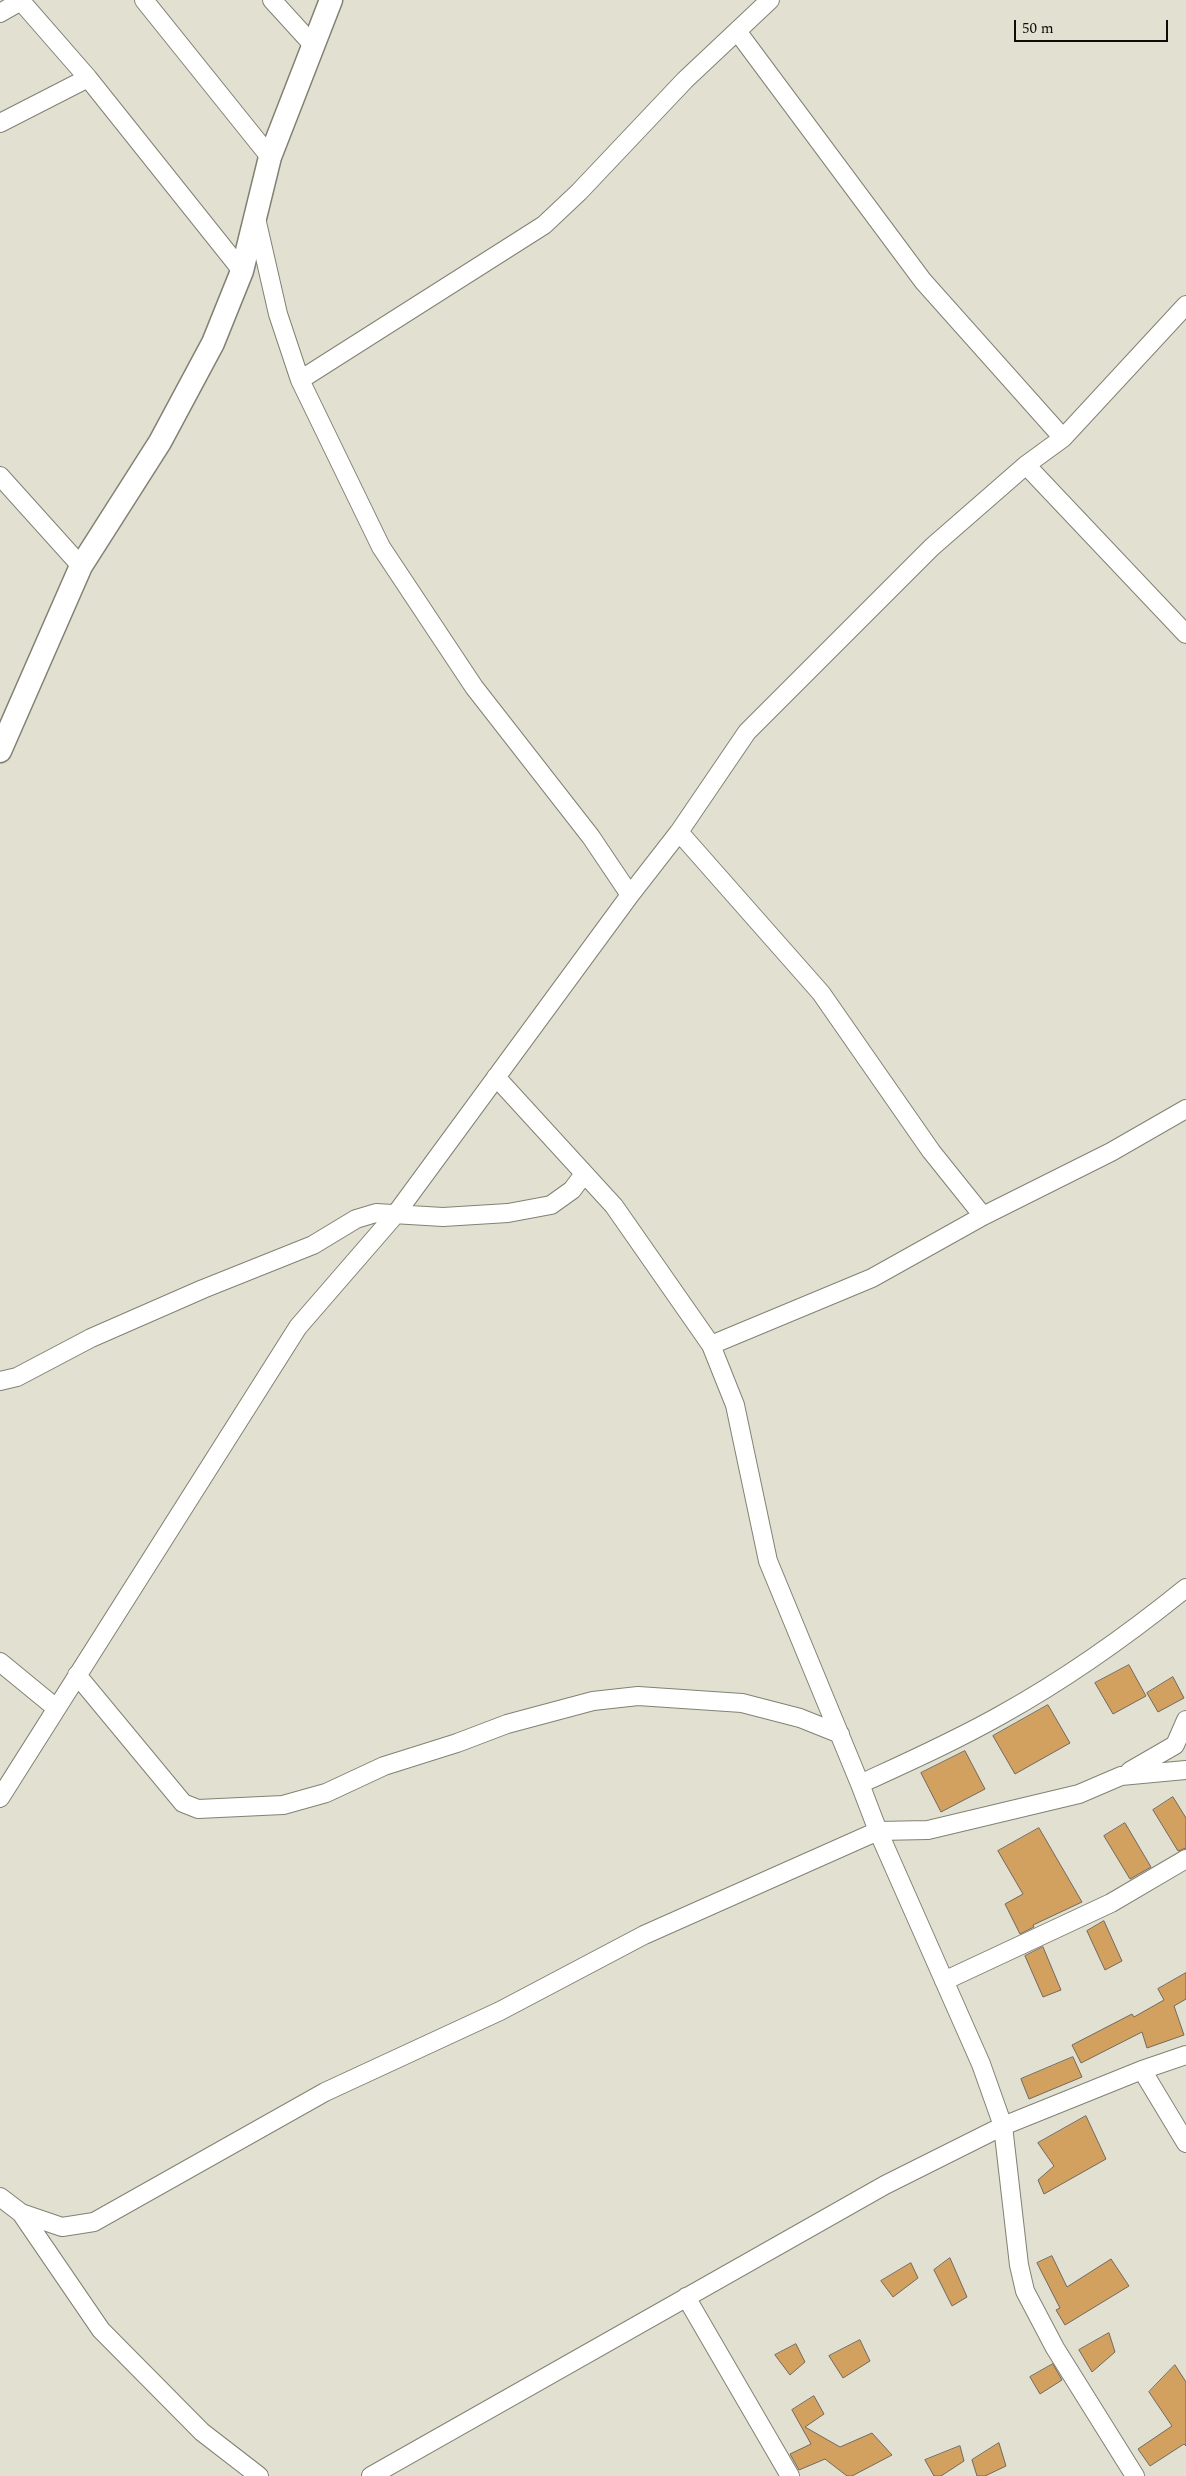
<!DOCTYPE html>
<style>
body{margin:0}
#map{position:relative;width:1186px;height:2476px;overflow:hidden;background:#e2e1d1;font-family:Spectral,serif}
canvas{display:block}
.scale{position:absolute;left:1014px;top:20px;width:154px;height:22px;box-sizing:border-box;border:2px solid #0d0d08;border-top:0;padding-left:6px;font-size:15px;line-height:18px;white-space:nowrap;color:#0d0d08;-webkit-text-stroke:4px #e2e1d1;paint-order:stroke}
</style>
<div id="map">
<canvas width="1186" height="2476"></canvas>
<div class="scale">50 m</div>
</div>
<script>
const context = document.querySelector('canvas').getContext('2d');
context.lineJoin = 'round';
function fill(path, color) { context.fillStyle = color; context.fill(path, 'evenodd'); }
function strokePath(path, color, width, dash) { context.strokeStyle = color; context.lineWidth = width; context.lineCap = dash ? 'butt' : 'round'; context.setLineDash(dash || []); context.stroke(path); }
const building = new Path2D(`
 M1129,1665L1146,1696L1113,1714L1095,1683Z
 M1173,1677L1184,1698L1158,1712L1147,1693Z
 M1048,1705L1070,1743L1015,1774L993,1736Z
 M965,1751L985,1789L941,1812L921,1773Z
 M1173,1797L1186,1818V1848L1178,1851L1153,1810Z
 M1125,1823L1151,1867L1130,1879L1104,1836Z
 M1039,1828L1082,1902L1033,1925L1034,1927L1020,1934L1005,1904L1023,1894L998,1851Z
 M1104,1921L1122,1961L1105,1970L1087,1931Z
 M1043,1947L1061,1990L1043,1997L1025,1956Z
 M1186,1973V1999L1174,2006L1184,2035L1147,2048L1142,2032L1081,2063L1072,2045L1132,2014L1134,2017L1164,2000L1158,1989Z
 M1073,2057L1082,2077L1029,2099L1021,2079Z
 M1086,2116L1106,2159L1044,2194L1038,2180L1054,2166L1038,2143Z
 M1052,2256L1067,2287L1111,2259L1129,2286L1065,2325L1056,2310L1060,2308L1037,2263Z
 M950,2258L967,2297L952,2306L934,2270Z
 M911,2263L918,2278L893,2297L881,2281Z
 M1109,2333L1115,2352L1092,2372L1079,2350Z
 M860,2340L870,2361L843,2378L829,2356Z
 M796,2344L805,2362L790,2375L775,2355Z
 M1053,2364L1062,2380L1040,2394L1030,2377Z
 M1175,2365L1186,2382V2446L1184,2444L1150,2466L1138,2449L1172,2426L1149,2392Z
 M814,2396L824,2414L805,2427L840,2447L872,2433L892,2455L852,2476H847L825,2459L799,2470L790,2454L811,2444L792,2410Z
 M999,2443L1006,2466L985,2476H977L972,2460Z
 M960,2446L964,2461L941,2476H934L925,2460Z`);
const minor = new Path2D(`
 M20,0L88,78L242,271
 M144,0L270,157
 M272,0L313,45
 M0,13L21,1
 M737,31L923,281L1063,438
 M0,123L88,78
 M256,218L278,314L300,380L381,547L474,687L591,837L630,895
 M300,380L544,225L579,192L685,80L770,0
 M1026,465L1186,634
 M0,476L81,566
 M679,832L821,993L931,1151L983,1216
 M496,1077L614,1206L711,1345L735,1405L768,1561L860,1784L878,1831L981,2064L1003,2126L1019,2265L1025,2291L1055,2348L1135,2476
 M711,1345L872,1278L983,1216L1111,1152L1186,1109
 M0,1381L17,1377L91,1338L203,1289L313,1245L356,1219L376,1213L443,1217L508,1213L551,1205L572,1190L584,1174
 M0,1662L56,1708
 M77,1675L183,1803L198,1809L283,1805L326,1793L384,1766L457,1743L507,1724L593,1701L638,1696L742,1703L800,1718L840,1734
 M1130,1771L1175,1745L1186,1720
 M860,1784C908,1762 955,1741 1001,1715C1066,1679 1128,1635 1186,1588
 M0,1798L298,1327L395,1215L630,895L679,832L747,732L932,547L1026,465L1063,438L1186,305
 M944,1981L1111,1903L1186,1859
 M1142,2070L1186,2143
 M0,2197L21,2213L101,2330L202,2432L259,2476
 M21,2213L62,2227L94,2222L325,2092L500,2011L644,1935L878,1831L928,1830L1079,1794L1121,1776L1186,1770
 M686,2297L790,2476
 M371,2476L885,2185L1003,2126L1142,2070L1186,2055`);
const tertiary = new Path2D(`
 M0,751L81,566L160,442L213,343L242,271L270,157L331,0`);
fill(building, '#d2a05f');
strokePath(building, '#72685d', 1);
strokePath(minor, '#828173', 20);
strokePath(tertiary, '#828173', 25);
strokePath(minor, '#fff', 18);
strokePath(tertiary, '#fff', 22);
</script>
